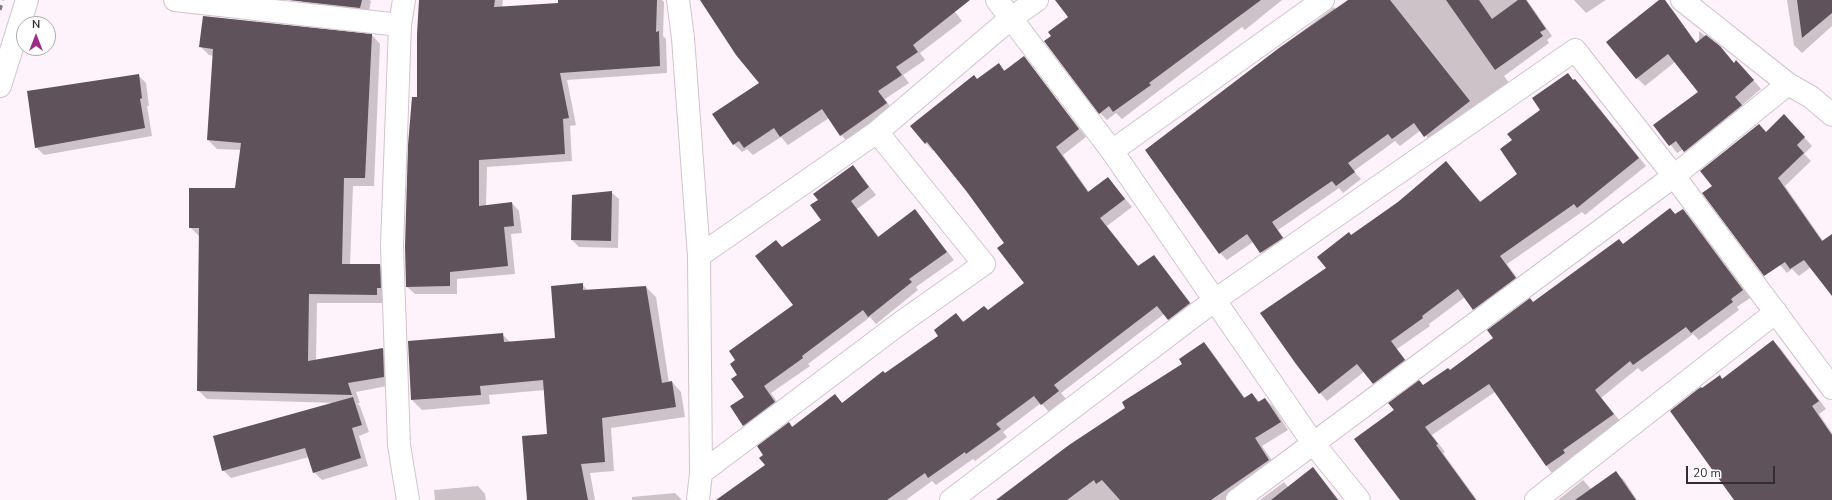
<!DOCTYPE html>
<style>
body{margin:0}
#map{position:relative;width:1832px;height:500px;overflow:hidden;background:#fff3fb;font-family:"Nunito Sans",sans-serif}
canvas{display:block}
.north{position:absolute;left:16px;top:16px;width:40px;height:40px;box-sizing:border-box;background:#fff;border:1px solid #adabad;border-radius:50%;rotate:0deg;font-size:11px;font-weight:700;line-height:16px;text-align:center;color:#332d31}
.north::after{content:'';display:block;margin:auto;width:14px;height:18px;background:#9d2c89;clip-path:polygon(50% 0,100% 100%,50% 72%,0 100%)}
.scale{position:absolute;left:1686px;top:466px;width:89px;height:18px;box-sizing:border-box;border:2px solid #332d31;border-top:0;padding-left:5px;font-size:12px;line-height:14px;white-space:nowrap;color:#332d31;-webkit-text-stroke:3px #fff;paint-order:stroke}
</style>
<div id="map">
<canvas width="1832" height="500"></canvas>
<div class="north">N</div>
<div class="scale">20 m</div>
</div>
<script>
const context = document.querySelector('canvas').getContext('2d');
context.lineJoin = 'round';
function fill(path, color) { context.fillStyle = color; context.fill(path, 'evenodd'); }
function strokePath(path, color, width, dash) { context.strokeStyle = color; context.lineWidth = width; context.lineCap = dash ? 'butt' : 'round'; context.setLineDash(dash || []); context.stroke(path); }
const shadow = new Path2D(`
 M301,0H369L371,1L368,15L309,9Z
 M420,0H503L502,8L559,4V0H662L664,2L663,36L666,39L667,73L567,80L576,125L570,126L572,161L487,167L486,206L512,203L519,211L522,233L511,234L515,274L457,279V294H415L407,287L418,98Z
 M701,0H946L962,21L920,53L925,60L903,75L909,83L885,99L894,112L849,143L841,135L829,118L788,145L781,137L753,155L747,149L742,152L734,144L760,83Z
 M1067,0H1282L1245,30L1242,27L1122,119L1116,113L1107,120L1100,113L1052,36L1070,17Z
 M1349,0H1527L1552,36L1547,40L1549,43L1504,76L1510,84L1432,143L1421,130L1400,146L1395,141L1354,171L1361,179L1343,193L1339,188L1278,230L1289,245L1268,260L1253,242L1227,260L1220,253L1146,150L1334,7L1337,10Z
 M1574,0H1606L1586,13Z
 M1787,0H1832V26L1802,53L1794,45Z
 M1664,1L1672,9L1699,47V31L1719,47L1734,63L1744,69L1761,89L1742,105L1749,113L1693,158L1684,149L1677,153L1655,125L1699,92L1675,62L1645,86L1637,78Z
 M372,35L380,44L374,186H353L350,265H380L388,274L385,303H317L316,360L383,349L391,357L392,385L356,392L360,403H357L360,406L369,432L359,436L368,466L322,480L314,472L309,457L231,478L223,470L336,403L207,399L198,390L199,236L190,227L236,189L241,150L217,149L208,140L214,56L209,55L200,46Z
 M1024,57L1086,137L1063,155L1089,192L1108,178L1132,207L1107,226L1139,267L1154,256L1197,311L1176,327L1164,314L1061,393L1066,399L1049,412L1041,403L1003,432L1007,437L975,461L973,459L936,485L932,481L906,500H718L767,466L764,455L789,423L793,427L835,395L843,404L940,336L956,314L964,322L988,311L1025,284L1005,243L968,191L934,150L933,151L926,143L978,80L998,64L1006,71Z
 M138,75L146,83L149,106H147L152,136L44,155L36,147Z
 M1568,75L1583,88L1646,166L1585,215L1582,212L1507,264L1523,286L1481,317L1465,297L1429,324L1430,326L1397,349L1412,368L1381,391L1365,371L1327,401L1320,393L1327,268L1352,236L1398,202L1446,163L1481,202L1519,174L1513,141L1542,111Z
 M1796,128L1812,146L1804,154L1811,161L1785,186L1823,241H1832V295L1811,267L1799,276L1792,269L1787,273L1713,186L1767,133Z
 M853,166L876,195L857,209L879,237L915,211L954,260L916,287L918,290L876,324L870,317L808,364L810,366L771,393L782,409L751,432L744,425L745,397L739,375L794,305L776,241L782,247L823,220L819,200Z
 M611,192L619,199L618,248L579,247L572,240Z
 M1670,209L1676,215L1683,210L1690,217L1750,298L1737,307L1739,310L1699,340L1693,334L1642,372L1638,368L1601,398L1621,422L1570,458L1576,466L1559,480L1551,472L1495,392L1432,435L1445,452L1443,453L1477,500H1400L1356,439L1424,386L1450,371L1495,339L1534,303L1623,245Z
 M582,284L588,291L646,287L656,297L669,383L672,382L681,392L685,417L611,428L614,471L590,473L595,500H528L548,435L545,390L489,395L490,404L422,410L412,400L409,342L503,335L511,343L556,339Z
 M1773,341L1781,349L1826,409L1819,414L1832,433V500H1736L1702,390L1720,377L1723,380Z
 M1204,343L1211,351L1245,398L1252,394L1260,402L1265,399L1273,406L1288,430L1262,446L1277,468L1233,500H1000L1127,408L1184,364Z
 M1313,468L1339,500H1260L1284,482L1289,488Z
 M1616,473L1624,480L1637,500H1558L1583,480L1592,490Z
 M478,486L485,494L486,500H435L434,490Z
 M675,493L682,500H632V497Z`);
const building = new Path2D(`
 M288,0H362L360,8Z
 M419,0H495L494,7L558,3V0H657L656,32L659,31L660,66L560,73L569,118L563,119L565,154L479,160V206L512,202L514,226L504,227L508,266L450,272V286L406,287L405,246L408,145L412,97H417V34Z
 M700,0H970L913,45L918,52L896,67L902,75L878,91L887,103L840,136L822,109L780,137L774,128L744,148L739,141L733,145L712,114L759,83L736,55Z
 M1055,0H1261L1149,83L1151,85L1113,112L1109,106L1099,114L1044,41L1051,36L1048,32L1068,17Z
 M1348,0H1390L1470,101L1424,137L1414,123L1392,139L1388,134L1348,163L1355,172L1336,186L1332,181L1272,222L1283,238L1260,253L1247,234L1219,254L1145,150L1279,48Z
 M1446,0H1479L1492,19L1518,0H1526L1546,29L1540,32L1543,36L1495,70Z
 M1659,0H1665L1696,43L1706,35L1720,46L1734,63L1736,60L1754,80L1735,97L1742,105L1684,152L1676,141L1669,146L1653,125L1698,92L1668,54L1636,79L1606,42Z
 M1797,0H1832V13L1802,38Z
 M203,16L372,34L365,178H344L342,264H380L381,288H377V295L309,294L308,361L383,348L384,377L348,383L352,395L197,391L199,228H189V188H235L241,143L207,140L213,49L199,47Z
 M1024,56L1079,129L1056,147L1088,192L1108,177L1125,199L1100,218L1138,266L1154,255L1190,303L1168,320L1157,306L1054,385L1059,391L1041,405L1034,396L996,424L1001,429L966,454L965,452L928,478L925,473L887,500H716L765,465L759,458L763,455L757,446L789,422L792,427L835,394L842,403L883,371L885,373L938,336L934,330L956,313L963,322L984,306L988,310L1024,283L997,248L1004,243L967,192L927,142L925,144L910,126L974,75L977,79L999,63L1004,71Z
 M1568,73L1573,80L1575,79L1639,158L1577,208L1574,204L1500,256L1516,278L1473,310L1458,289L1422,316L1423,318L1391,341L1405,360L1373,384L1357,364L1319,394L1296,364L1260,313L1326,268L1317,257L1349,232L1351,235L1398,202L1446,161L1480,202L1517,174L1500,149L1512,140L1507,134L1540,110L1532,98Z
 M139,74L142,98L140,99L145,128L35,148L27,91Z
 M1784,114L1805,137L1797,145L1804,153L1778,178L1822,241L1832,234V296L1804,260L1790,269L1785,262L1764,276L1702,193L1712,186L1700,171L1759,124L1766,132Z
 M853,165L869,187L851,201L878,237L915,209L947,252L909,279L912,282L868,317L863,310L802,356L803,358L764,386L775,402L743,426L730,406L744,397L731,379L737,375L730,364L735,360L729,351L793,305L755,256L776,240L782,247L821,220L810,205L818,200L813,194Z
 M612,191L611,241L571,240L572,195Z
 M1670,208L1675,214L1683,209L1743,290L1731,299L1733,302L1691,333L1686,327L1633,365L1630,361L1595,390L1614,414L1563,450L1565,453L1546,466L1489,384L1425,427L1438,444L1436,445L1476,500H1400L1354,439L1394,410L1388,403L1419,380L1423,385L1448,368L1450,370L1493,338L1487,330L1530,298L1533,302L1619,239L1623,244Z
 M583,283V290L646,286L662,383L672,381L676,407L602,418L605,462L581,464L588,500H527L522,436L547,434L543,380L480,386L481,395L411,400L408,341L503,333L504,342L555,338L551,286Z
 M1773,340L1819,401L1812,406L1832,435V500H1734L1670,411L1698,389L1701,387L1702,388L1720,375L1722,379Z
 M1204,342L1244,398L1252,393L1258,402L1265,398L1281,422L1255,438L1269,460L1211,500H1120L1102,480L1096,484L1094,480L1067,500H996L1069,445L1125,408L1122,402L1182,364L1179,359Z
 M353,397L362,425L352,428L361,458L313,473L305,448L222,471L213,436Z
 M1313,467L1338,500H1271Z
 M1616,471L1636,500H1575Z`);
const minor = new Path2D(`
 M175,0L400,25
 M404,0L400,25L392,246L399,445L408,500
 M678,0L683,38L699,256L701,473L698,500
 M997,0L1112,151L1313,443L1359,500
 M1682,0L1788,84L1811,97L1832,115
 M0,86L27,0
 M1112,151L1323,0
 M699,256L877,132L1010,19L1037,0
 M701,473L899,324L984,264L877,132
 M951,500L1215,300L1575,50L1674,176L1832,388
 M1237,500L1674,176L1788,84
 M1536,500L1776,312`);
const rail = new Path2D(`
 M0,10L3,0`);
fill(shadow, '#0003');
fill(building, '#5f525b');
strokePath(minor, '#d1c3cd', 24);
strokePath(minor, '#fff', 22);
strokePath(rail, '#81787e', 3, [5, 5]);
</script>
